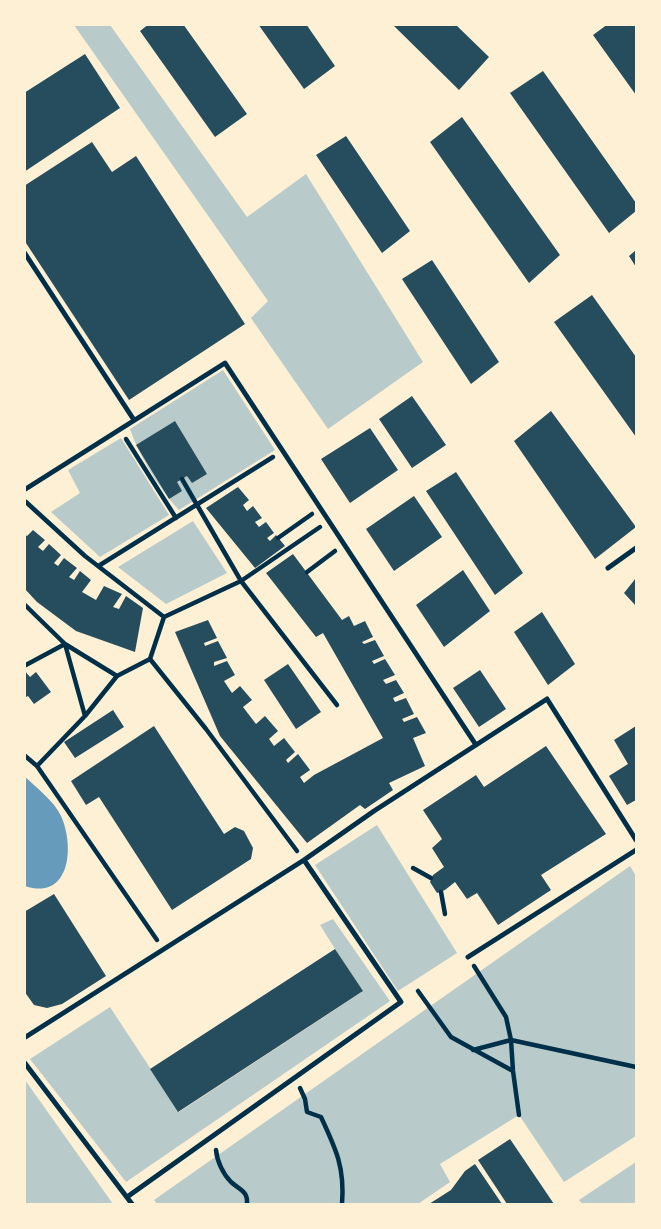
<!DOCTYPE html>
<style>
body{margin:0}
#map{position:relative;width:661px;height:1229px;overflow:hidden;background:#fdf0d5;font-family:"Source Serif 4",serif}
canvas{display:block}
.frame{position:absolute;inset:0;border:26px solid #fdf0d5;pointer-events:none}
</style>
<div id="map">
<canvas width="661" height="1229"></canvas>
<div class="frame"></div>
</div>
<script>
const context = document.querySelector('canvas').getContext('2d');
context.lineJoin = 'round';
function fill(path, color) { context.fillStyle = color; context.fill(path, 'evenodd'); }
function strokePath(path, color, width, dash) { context.strokeStyle = color; context.lineWidth = width; context.lineCap = dash ? 'butt' : 'round'; context.setLineDash(dash || []); context.stroke(path); }
const green = new Path2D(`
 M74,25H110L247,217L306,174L423,362L328,429L251,318L268,301Z
 M223,370L275,450L179,510C160,490 139,455 130,429Z
 M121,438L169,515L100,557L51,512L80,493L68,470Z
 M193,521L227,573L166,604L118,567Z
 M377,825L457,953L398,991L315,865Z
 M630,866L636,876V1136L564,1182L519,1115L440,1164L450,1182L418,1204H157L154,1200Z
 M333,919L390,1001L126,1182L30,1059L110,1007L179,1112L362,992L320,925Z
 M24,1080H25L113,1204H25Z
 M636,1162V1204H582L579,1200Z`);
const water = new Path2D(`
 M24,776C37,788 54,801 61,816C75,847 70,901 25,886Z`);
const building = new Path2D(`
 M149,24H183L247,114L215,137L140,31Z
 M258,24H306L335,66L304,89Z
 M392,24H455L489,57L459,90Z
 M608,24H636V95L593,35Z
 M85,54L120,108L24,172V93Z
 M543,71L636,203V211L609,233L510,93Z
 M462,117L560,255L529,283L430,142Z
 M346,136L410,231L382,253L316,155Z
 M92,142L112,172L136,156L245,324L129,400L24,240V186Z
 M636,250V267L629,256Z
 M432,260L499,362L471,384L402,279Z
 M592,295L636,357V437L554,322Z
 M412,396L446,445L412,468L379,419Z
 M551,411L636,527L595,559L514,441Z
 M175,421L207,474L192,483L187,476L177,482L182,491L169,499L136,445Z
 M370,428L398,470L350,503L321,459Z
 M456,472L523,573L495,595L426,491Z
 M238,487L249,500L243,505L247,511L253,506L262,518L255,522L259,527L266,522L274,533L267,538L270,541L276,535L285,546L255,568L206,508Z
 M414,496L442,537L394,571L366,529Z
 M33,530L45,540L38,547L43,551L49,544L61,555L54,563L58,566L64,558L77,568L69,577L74,580L80,571L91,580L82,592L96,600L104,586L122,594L113,607L119,609L126,596L143,608L135,652L76,631L37,602L24,588V534L27,536Z
 M293,554L342,620L349,616L354,626L365,621L373,637L362,642L364,644L375,640L384,656L372,661L374,664L385,659L395,675L383,680L386,684L396,680L404,693L393,698L395,702L406,698L414,714L402,719L404,722L417,717L426,733L413,738L425,766L389,783L393,790L365,809L360,805L307,843L220,736L175,632L208,620L217,638L204,643L205,646L218,641L227,658L214,662V666L227,661L235,675L224,681L232,693L240,686L252,700L243,707L256,724L265,716L278,731L269,739L274,746L284,738L295,752L286,760L288,763L298,754L310,770L300,777L304,783L314,775L383,738L323,633L316,637L266,573Z
 M463,570L490,611L444,647L416,605Z
 M636,578V606L624,593Z
 M542,612L575,664L548,685L514,632Z
 M288,664L321,712L296,729L264,680Z
 M24,670L30,677L36,672L51,692L34,704L28,696L24,698Z
 M480,670L506,709L479,727L453,688Z
 M113,710L124,727L75,758L64,742Z
 M154,726L224,834L235,827L244,831L253,848L251,859L172,910L99,797L86,805L71,781Z
 M636,726V800L627,805L609,776L628,764L614,740Z
 M546,746L606,834L541,875L551,890L498,925L477,893L467,899L455,882L445,890L437,893L430,882L433,875L444,867L432,848L442,839L423,810L476,775L484,787Z
 M54,894L106,976L62,1004L47,1008L34,1005L24,991V912Z
 M335,949L363,991L178,1112L150,1069Z
 M510,1139L554,1204H507L478,1160Z
 M475,1164L502,1204H429L451,1190L465,1171Z`);
const path = new Path2D(`
 M126,439L176,518
 M26,502L85,556L164,617L150,659
 M320,527L241,581L337,705
 M278,538L312,514
 M100,565L273,457
 M307,572L335,551
 M24,604L65,644L117,676L150,659L206,729L297,851
 M164,617L241,581L182,479
 M24,666L65,644L85,716L37,766
 M85,716L117,676
 M24,755L37,766L157,940
 M413,868L431,878
 M441,892L445,914
 M474,966L506,1017L511,1040L513,1071L519,1115
 M418,991L451,1037L513,1071
 M473,1050L511,1040L636,1067
 M300,1088L305,1099L307,1112L321,1117C336,1149 345,1168 342,1204
 M216,1150C217,1161 223,1174 231,1182C240,1190 248,1191 247,1204`);
const service = new Path2D(`
 M24,252L134,420
 M24,490L225,363L476,745
 M608,568L636,548
 M304,860L374,811L547,699L636,840
 M468,957L636,850
 M24,1038L304,860L401,1002L127,1197
 M24,1062L132,1204`);
fill(green, '#b9caca');
fill(water, '#669bbc');
fill(building, '#264d5e');
strokePath(path, '#003049', 4.5);
strokePath(service, '#003049', 5);
</script>
